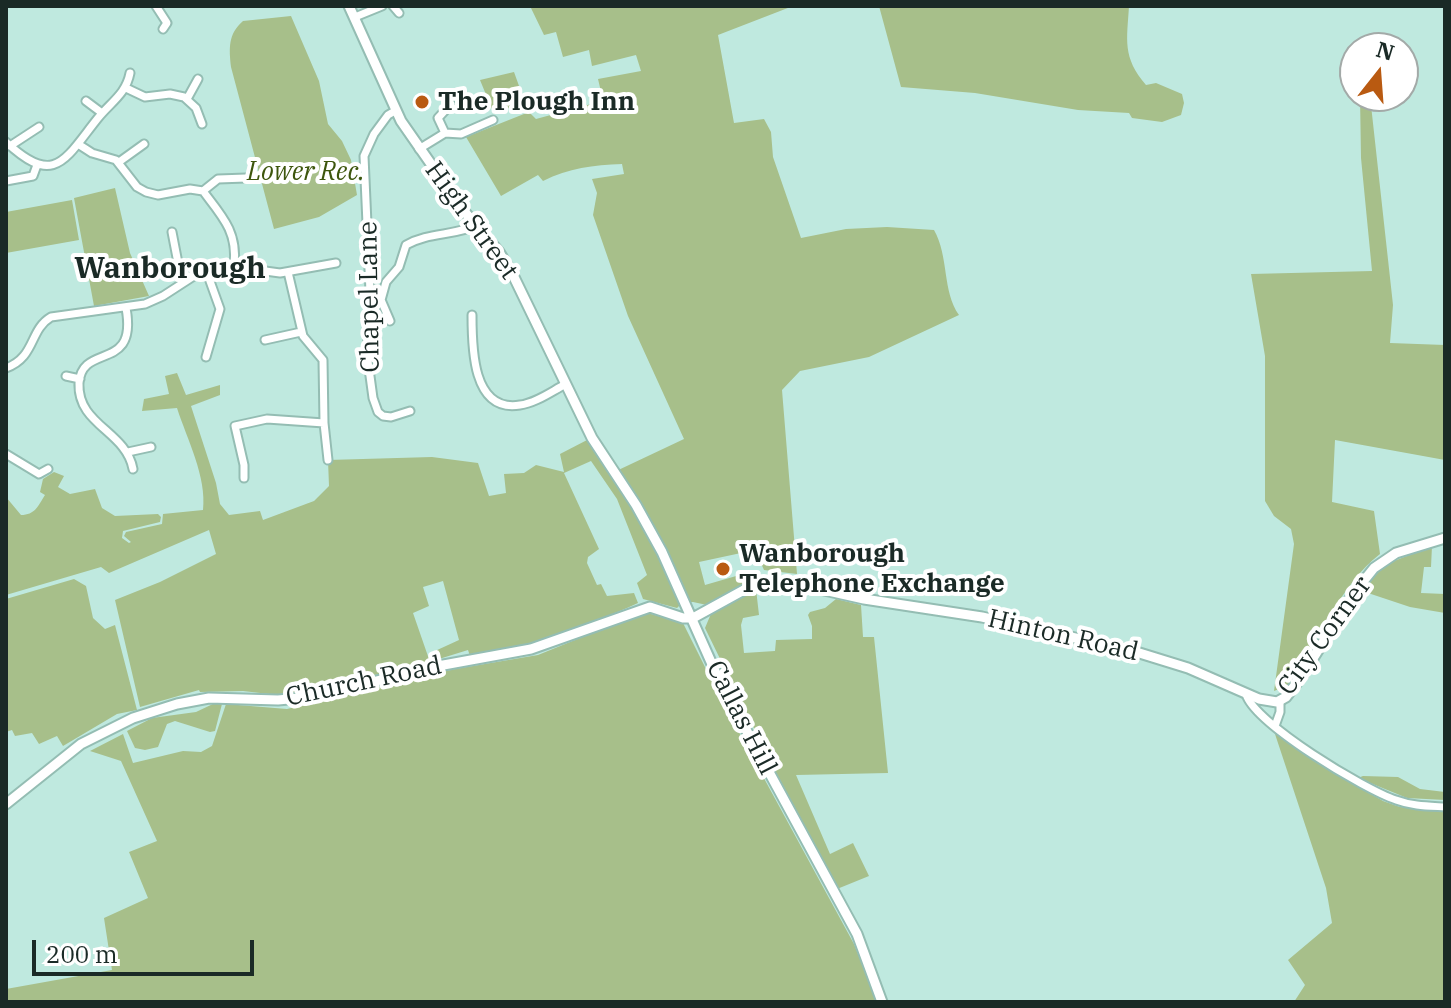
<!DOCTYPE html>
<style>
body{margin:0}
#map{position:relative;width:1451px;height:1008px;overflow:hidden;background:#bfe9df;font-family:"IBM Plex Serif",serif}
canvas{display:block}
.frame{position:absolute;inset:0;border:8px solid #1a2a26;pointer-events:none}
.north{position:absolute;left:1339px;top:32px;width:80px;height:80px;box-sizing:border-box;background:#fff;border:2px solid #a3aaa8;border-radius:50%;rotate:17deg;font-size:22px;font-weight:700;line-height:32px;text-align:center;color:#1a2a26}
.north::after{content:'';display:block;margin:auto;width:28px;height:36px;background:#b95a11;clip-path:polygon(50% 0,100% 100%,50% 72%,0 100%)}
.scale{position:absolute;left:32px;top:940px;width:222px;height:36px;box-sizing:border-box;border:4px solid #1a2a26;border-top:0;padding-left:10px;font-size:24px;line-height:28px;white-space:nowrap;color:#1a2a26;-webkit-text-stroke:6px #fff;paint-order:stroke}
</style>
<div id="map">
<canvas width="1451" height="1008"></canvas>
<div class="frame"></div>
<div class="north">N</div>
<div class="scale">200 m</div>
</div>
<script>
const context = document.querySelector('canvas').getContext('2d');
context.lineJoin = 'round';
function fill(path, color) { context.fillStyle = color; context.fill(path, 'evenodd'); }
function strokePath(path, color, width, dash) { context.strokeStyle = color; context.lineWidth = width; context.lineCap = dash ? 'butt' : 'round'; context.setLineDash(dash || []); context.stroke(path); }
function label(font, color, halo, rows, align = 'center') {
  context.font = font + ' "IBM Plex Serif",serif'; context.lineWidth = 8; context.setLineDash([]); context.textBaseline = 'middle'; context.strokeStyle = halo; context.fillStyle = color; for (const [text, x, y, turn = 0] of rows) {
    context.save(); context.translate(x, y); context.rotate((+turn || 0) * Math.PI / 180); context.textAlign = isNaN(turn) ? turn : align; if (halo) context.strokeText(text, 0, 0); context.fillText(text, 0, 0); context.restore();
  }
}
const green = new Path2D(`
 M530,6H793L718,35L734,123L764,119L771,132L773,157L801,238L846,229L887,227L934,230C949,256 942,291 959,315L869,357L800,371L782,390L797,574L764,570L755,550L699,562L705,585L750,572L755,581L707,605L693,602L682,603L677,608L643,599L637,583L647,575L617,499L591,461L564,473L599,549L588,557L587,563L597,585L601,584L607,596L634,593L638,603C578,630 535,645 470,656L468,650L439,659L435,651L459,640L443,581L423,587L429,606L413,613L430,662L286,696L243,691L200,692L199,690L140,707L115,600L160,582L216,554L209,530L109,573L101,567L6,595V497L21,515C35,515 38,506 45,495L40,492L43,479L54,472L64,476L58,487L70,494L95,489L102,508L115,516L158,514L161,517L160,522L123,531L122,538L129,543L131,542L124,536L126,532L162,524L163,514L203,510C207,477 187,439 177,408L142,411L144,399L169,394L165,376L177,373L186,395L220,385V395L191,406L216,483L220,504L229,515L260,511L263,520L314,501L329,486L328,460L432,457L478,463L489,496L506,493L504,474L524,473L536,465L564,472L560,454L589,439L612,473L684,439L628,316L593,215L597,193L592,179L624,174L622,164C593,165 569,168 543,181L538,175L501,196L466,137L529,112L536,119L595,103L594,98L602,96L598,79L641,71L636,55L592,66L589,50L563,57L556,32L544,35Z
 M879,6H1129C1127,40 1122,57 1146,85L1156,83L1182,94L1184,103L1181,115L1162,122L1132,118L1129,113L1078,110L975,93L901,87Z
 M291,16L319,81L328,124L342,141L351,160L357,195L319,217L274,229L231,67C229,48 228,34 243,21Z
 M514,72L523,97L519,104L494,114L480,80Z
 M1360,96H1370L1393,305L1390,343L1445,345V460L1335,440L1332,502L1374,511L1380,554C1343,582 1314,645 1289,685L1274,691L1294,544L1291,529L1274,516L1265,501V356L1251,274L1372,271L1361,158Z
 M115,188L130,253L149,296L94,306L74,198Z
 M72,200L79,240L6,253V212Z
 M1432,546L1431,567H1424L1421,593L1445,594V613L1410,607L1359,590L1384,565Z
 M74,579L86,586L93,618L105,629L115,625L137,710L117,714L63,746L57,736L39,744L32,733L15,736L12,730L6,732V599Z
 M756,589L759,615L743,618L741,625L744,653L775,651L776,640L812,639V626L808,615L810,612L825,608L836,599L861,605L863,637H874L888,773L796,775L830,854L853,843L869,876L837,889L787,796L705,628L713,609Z
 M644,612L683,623L722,701L854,944L877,1002H6V989L112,970L104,918L148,898L129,852L157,841L121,761L90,751L123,734L133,763L183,751L201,752L212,746L226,704L287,709L455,669L538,655Z
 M215,703L222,704L215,731L210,732L175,721L167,724L158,747L145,750L135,748L127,731L152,718L196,712Z
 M1275,734L1284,737L1323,765L1383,801L1400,807L1445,810V1002H1294L1305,985L1288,960L1332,923L1326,888Z
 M1363,776L1398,777L1420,789L1445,792V800L1407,798L1358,778Z`);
const minor = new Path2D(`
 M156,6L167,23L163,29
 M393,6L399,13
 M355,17L382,6
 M126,88L145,97L170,94L184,97L196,108L202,124
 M187,99L198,79
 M86,101L102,113
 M395,111L388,115L374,134L364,156L370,292L367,354L373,398L378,412L383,416L391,417L410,411
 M445,133L438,118L451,104
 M6,142C55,188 65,159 98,118C111,102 126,94 130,73
 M78,144L92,153L116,160L137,187L146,192L158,195L190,189L203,191L218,179L246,178
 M10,146L39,127
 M419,149L445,133L461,134L493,120
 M119,162L144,144
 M6,181L33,176L37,165
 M203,191C222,216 238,232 234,265
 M172,232L178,263L187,280
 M126,308C138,373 82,342 79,383C77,425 126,431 133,469
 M472,315C472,347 472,413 520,405C536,403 552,391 566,384
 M390,321L381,300L386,282L399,267L406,245C429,232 454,236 477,225
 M265,340L301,332
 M206,357L220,309L206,270
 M6,368C36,357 29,330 51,317L145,304L163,296L200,272L221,265L280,273L336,263
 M66,376L80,379
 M324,423L328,460
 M128,452L151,447
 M6,454L39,474L48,469
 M244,478V465L235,426L267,419L324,423L323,360L303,336L288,272
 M1246,694C1254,723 1365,790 1396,800C1412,806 1428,806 1445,807
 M1275,726L1280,712V701`);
const tertiary = new Path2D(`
 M349,6L401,121L463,210L499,252L513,275L592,438L636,505L662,552L719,680L857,934L882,1002
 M693,618L753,585L767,582L793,583L864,599L982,617L1133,651L1188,668L1259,699L1277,702L1286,697L1302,676L1353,594L1374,568L1396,553L1445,538
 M6,804L81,744L133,718L177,704L209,698L278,700L310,697L438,666L531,649L650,607L683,618H693`);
const markers = [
 [422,102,8,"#b95a11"],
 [723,569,8,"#b95a11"]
];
const poiNames = [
 ["The Plough Inn",438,102],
 ["Wanborough",739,554],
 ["Telephone Exchange",739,584]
];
const parkNames = [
 ["Lower Rec.",306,172]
];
const streetNames = [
 ["High Street",471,221,54],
 ["Chapel Lane",370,297,-91],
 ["Hinton Road",1063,636,13],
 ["City Corner",1325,636,-54],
 ["Church Road",364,682,-12],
 ["Callas Hill",741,718,63]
];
const quarterNames = [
 ["Wanborough",170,269]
];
fill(green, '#a7bf8a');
strokePath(minor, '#94bdb3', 11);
strokePath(tertiary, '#94bdb3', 13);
strokePath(minor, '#fff', 7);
strokePath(tertiary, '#fff', 9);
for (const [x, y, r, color] of markers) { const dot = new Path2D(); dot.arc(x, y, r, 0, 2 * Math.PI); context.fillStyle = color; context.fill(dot); strokePath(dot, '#fff', 3); }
label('bold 26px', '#1a2a26', '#fff', poiNames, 'left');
label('italic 26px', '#3d560d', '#fff', parkNames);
label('26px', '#1a2a26', '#fff', streetNames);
label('bold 30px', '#1a2a26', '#fff', quarterNames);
</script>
